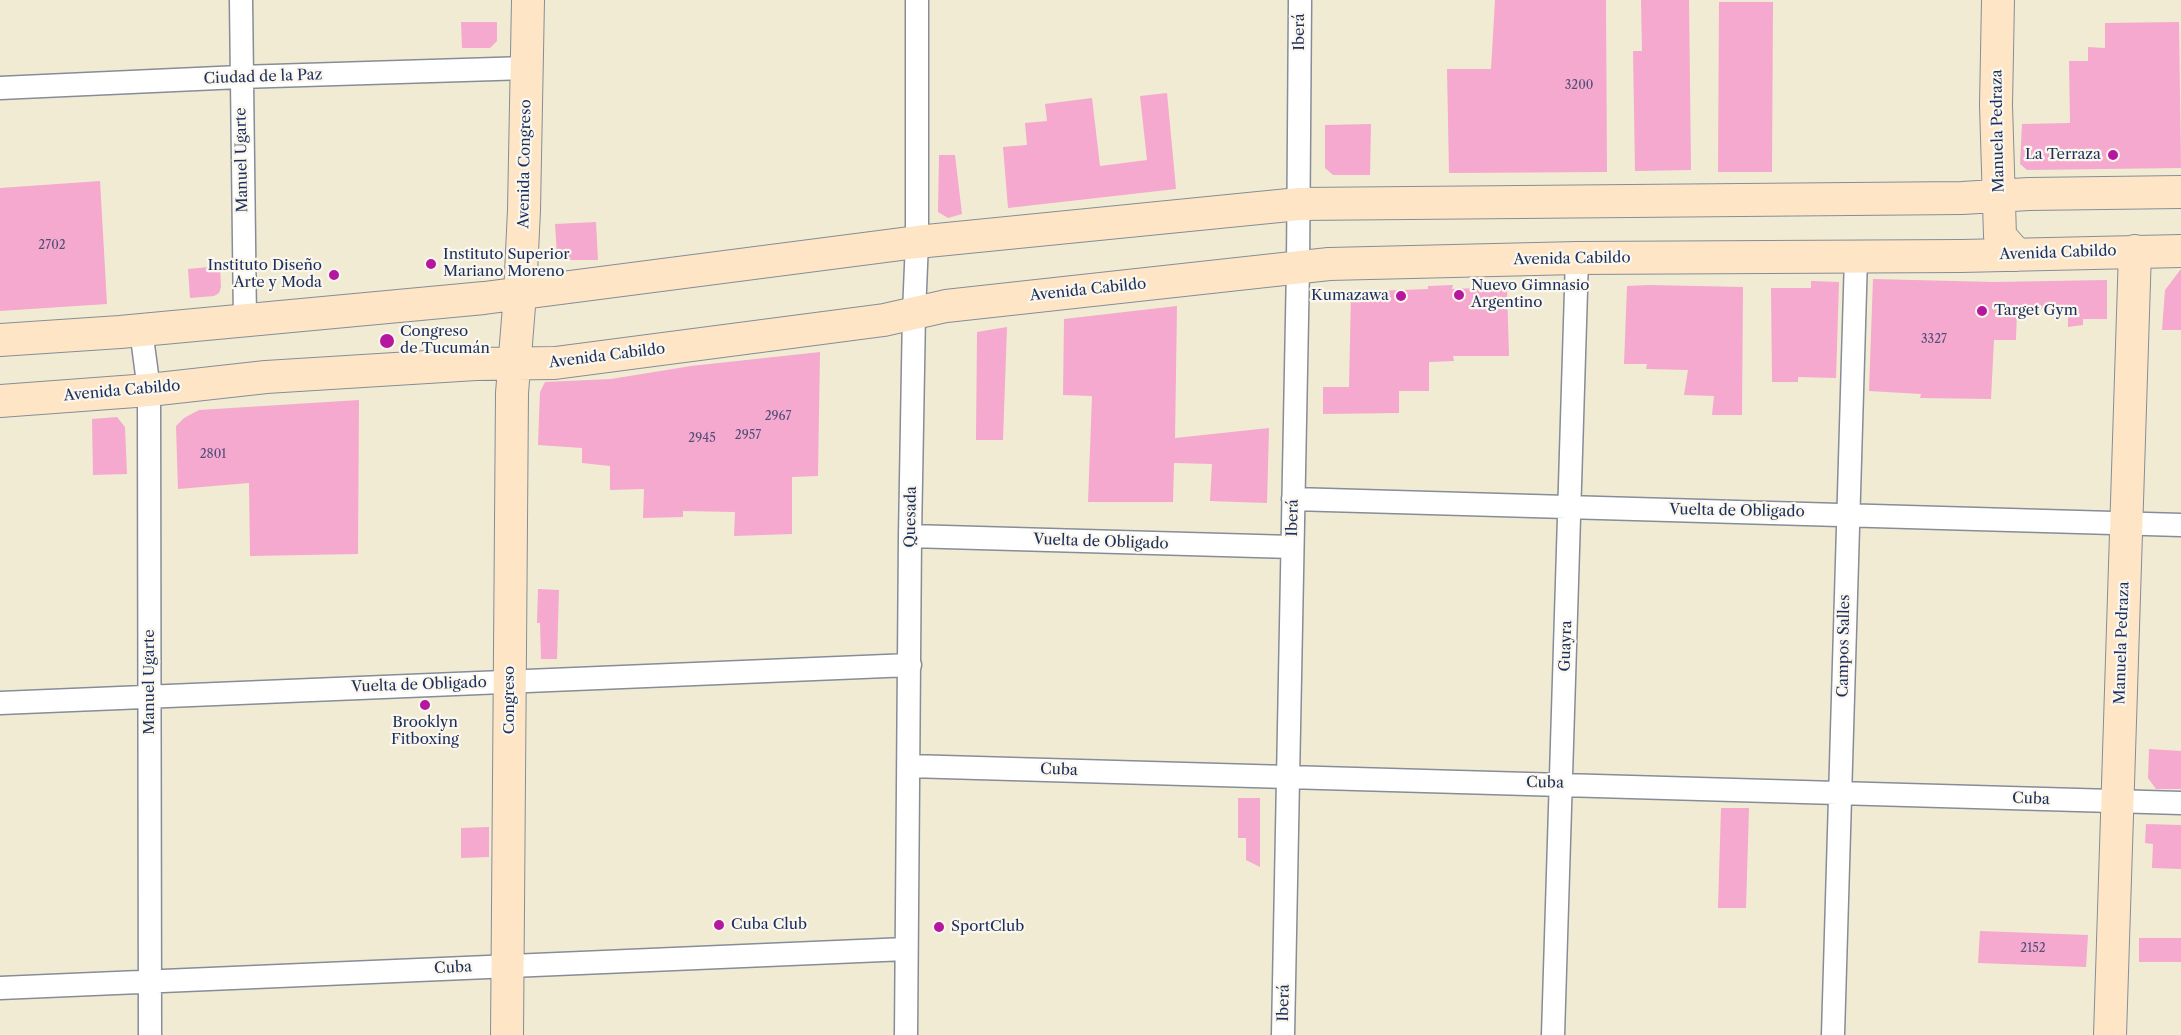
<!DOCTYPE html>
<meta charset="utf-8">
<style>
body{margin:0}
canvas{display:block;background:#f0ebd2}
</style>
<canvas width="2181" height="1035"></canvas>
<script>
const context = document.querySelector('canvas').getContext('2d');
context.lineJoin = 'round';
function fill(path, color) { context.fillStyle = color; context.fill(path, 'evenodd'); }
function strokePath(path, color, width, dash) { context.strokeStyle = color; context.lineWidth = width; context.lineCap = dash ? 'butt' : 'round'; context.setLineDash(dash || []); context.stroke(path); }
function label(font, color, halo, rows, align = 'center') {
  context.font = font + ' "Libre Caslon Text",serif'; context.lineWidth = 4.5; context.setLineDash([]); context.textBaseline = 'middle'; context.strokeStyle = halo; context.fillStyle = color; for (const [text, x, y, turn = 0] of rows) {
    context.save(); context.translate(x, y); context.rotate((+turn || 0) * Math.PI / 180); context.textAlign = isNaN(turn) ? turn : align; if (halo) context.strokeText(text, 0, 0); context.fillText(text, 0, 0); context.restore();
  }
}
const building = new Path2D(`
 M1495,0H1606L1607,172L1449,173L1447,69H1491Z
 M1641,0H1689L1691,170L1635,171L1633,51H1642Z
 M1719,2H1773L1772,172H1718Z
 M461,22H497V41L490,48H462Z
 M2179,22L2181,168L2027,170L2020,164L2022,124L2070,123L2069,61H2088V47L2105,48V23Z
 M1167,93L1176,189L1008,208L1003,147L1027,145L1025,123L1047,121L1045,104L1092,98L1100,166L1147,160L1140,96Z
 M1371,124L1370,175H1333L1325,168V125Z
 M939,155H955L962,214L948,218L938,212Z
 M100,181L107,304L0,311V188Z
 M596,222L598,260H560L557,255L555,224Z
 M220,266L221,287L219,293L214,296L190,298L188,269Z
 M2181,269V330H2162L2165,290Z
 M1873,279L1994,282L2107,280V319H2083V325L2068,327V309H2017L2016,340H1994L1991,399L1920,398L1921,394L1869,391Z
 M1811,281L1839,282L1836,378L1798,377V382H1772L1771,288H1811Z
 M1453,285L1452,289L1507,287L1509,356H1453L1454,361L1429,362V391H1399V413L1323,414V387H1349L1351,292L1428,289V286Z
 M1649,285L1743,287L1742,415H1712L1714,396L1684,395L1688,370L1646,369L1647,364H1624L1627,286Z
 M1177,306L1175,438L1269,428L1267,503L1210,501L1212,464L1174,463L1173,502H1088L1092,396L1063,395L1064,319Z
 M1007,327L1003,440H976L977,332Z
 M820,352L818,476L792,477V534L734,536L735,512L683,511V517L643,518L644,489L610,490V466L582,463V448L538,445L540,392L545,382L611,379L691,366Z
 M359,400L358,554L250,556L249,483L178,489L176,426L184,418L199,410Z
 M117,417L125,427L127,474L93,475L92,419Z
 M538,589L559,590L557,659H541L540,623H537Z
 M2149,749L2181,751V789H2156L2148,778Z
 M1238,798H1260V867L1246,860V838H1238Z
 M1721,808H1749L1746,908H1718Z
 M2146,824L2181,825V869L2152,868L2153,844L2145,843Z
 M489,827V857L461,858V828Z
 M1980,931L2088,935L2086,967L1978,963Z
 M2139,938H2181V962H2139Z`);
const street = new Path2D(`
 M241,0L245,321
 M0,88L240,77L527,68
 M141,330L149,390L150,1035
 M1293,499L2181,525
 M910,536L1292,547
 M0,703L910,665
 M909,766L2181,803
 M0,988L906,949
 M906,1035L910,536L914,313L917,242V0
 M1283,1035L1298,267L1300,0
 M1553,1035L1577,258
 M1833,1035L1856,257`);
const secondary = new Path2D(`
 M1998,0L1996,105L2000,236L2017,255
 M0,340L120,332L484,298L917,242L1299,204L1962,198L2029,194L2181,192
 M0,401L149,390L266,377L476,364L555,363L884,320L946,306L1329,264L1577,258L1961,256L2181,251
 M507,1035L512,393L520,294L524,210L528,0
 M2110,1035L2135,251`);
const markers = [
 [2113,155,6,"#b5179e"],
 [431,264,6,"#b5179e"],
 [334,275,6,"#b5179e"],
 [1459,295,6,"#b5179e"],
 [1401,296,6,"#b5179e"],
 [1982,311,6,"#b5179e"],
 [387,341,8,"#b5179e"],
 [425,705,6,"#b5179e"],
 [719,925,6,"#b5179e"],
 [939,927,6,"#b5179e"]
];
const numberNames = [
 ["3200",1579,86],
 ["2702",52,246],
 ["3327",1934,340],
 ["2967",778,417],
 ["2957",748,436],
 ["2945",702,439],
 ["2801",213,455],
 ["2152",2033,949]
];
const streetNames = [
 ["Iberá",1300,32,-90],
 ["Ciudad de la Paz",263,77,-2],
 ["Manuela Pedraza",1998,131,-91],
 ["Manuel Ugarte",242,160,-91],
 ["Avenida Congreso",525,164,-89],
 ["Avenida Cabildo",2058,253,-2],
 ["Avenida Cabildo",1572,259,-1],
 ["Avenida Cabildo",1088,290,-6],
 ["Avenida Cabildo",607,356,-7],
 ["Avenida Cabildo",122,391,-5],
 ["Vuelta de Obligado",1737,511,1],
 ["Quesada",911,517,-89],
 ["Iberá",1293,518,-89],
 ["Vuelta de Obligado",1101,542,2],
 ["Manuela Pedraza",2122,643,-88],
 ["Guayra",1566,646,-88],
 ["Campos Salles",1844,646,-89],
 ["Manuel Ugarte",150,682,-90],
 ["Vuelta de Obligado",419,685,-2],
 ["Congreso",510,700,-90],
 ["Cuba",1059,770,2],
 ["Cuba",1545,783,1],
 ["Cuba",2031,799,2],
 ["Cuba",453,968,-3],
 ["Iberá",1284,1003,-89]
];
const poiNames = [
 ["La Terraza",2101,155,"right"],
 ["Instituto Superior",443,255],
 ["Mariano Moreno",443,272],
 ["Instituto Diseño",322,266,"right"],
 ["Arte y Moda",322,283,"right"],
 ["Nuevo Gimnasio",1471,286],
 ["Argentino",1471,303],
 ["Kumazawa",1389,296,"right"],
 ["Target Gym",1994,311],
 ["Congreso",400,332],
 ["de Tucumán",400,349],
 ["Brooklyn",425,723,"center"],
 ["Fitboxing",425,740,"center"],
 ["Cuba Club",731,925],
 ["SportClub",951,927]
];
fill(building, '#f5a9cf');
strokePath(street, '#868d98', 25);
strokePath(secondary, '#868d98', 34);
strokePath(street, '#fff', 22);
strokePath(secondary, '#fde5c5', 32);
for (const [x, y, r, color] of markers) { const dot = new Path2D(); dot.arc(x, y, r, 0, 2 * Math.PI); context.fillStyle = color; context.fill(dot); strokePath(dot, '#fbf7ec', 2); }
label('12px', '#524e7a', null, numberNames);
label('15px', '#1b2f5e', '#fbf7ec', streetNames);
label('15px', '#1b2f5e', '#fbf7ec', poiNames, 'left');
</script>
